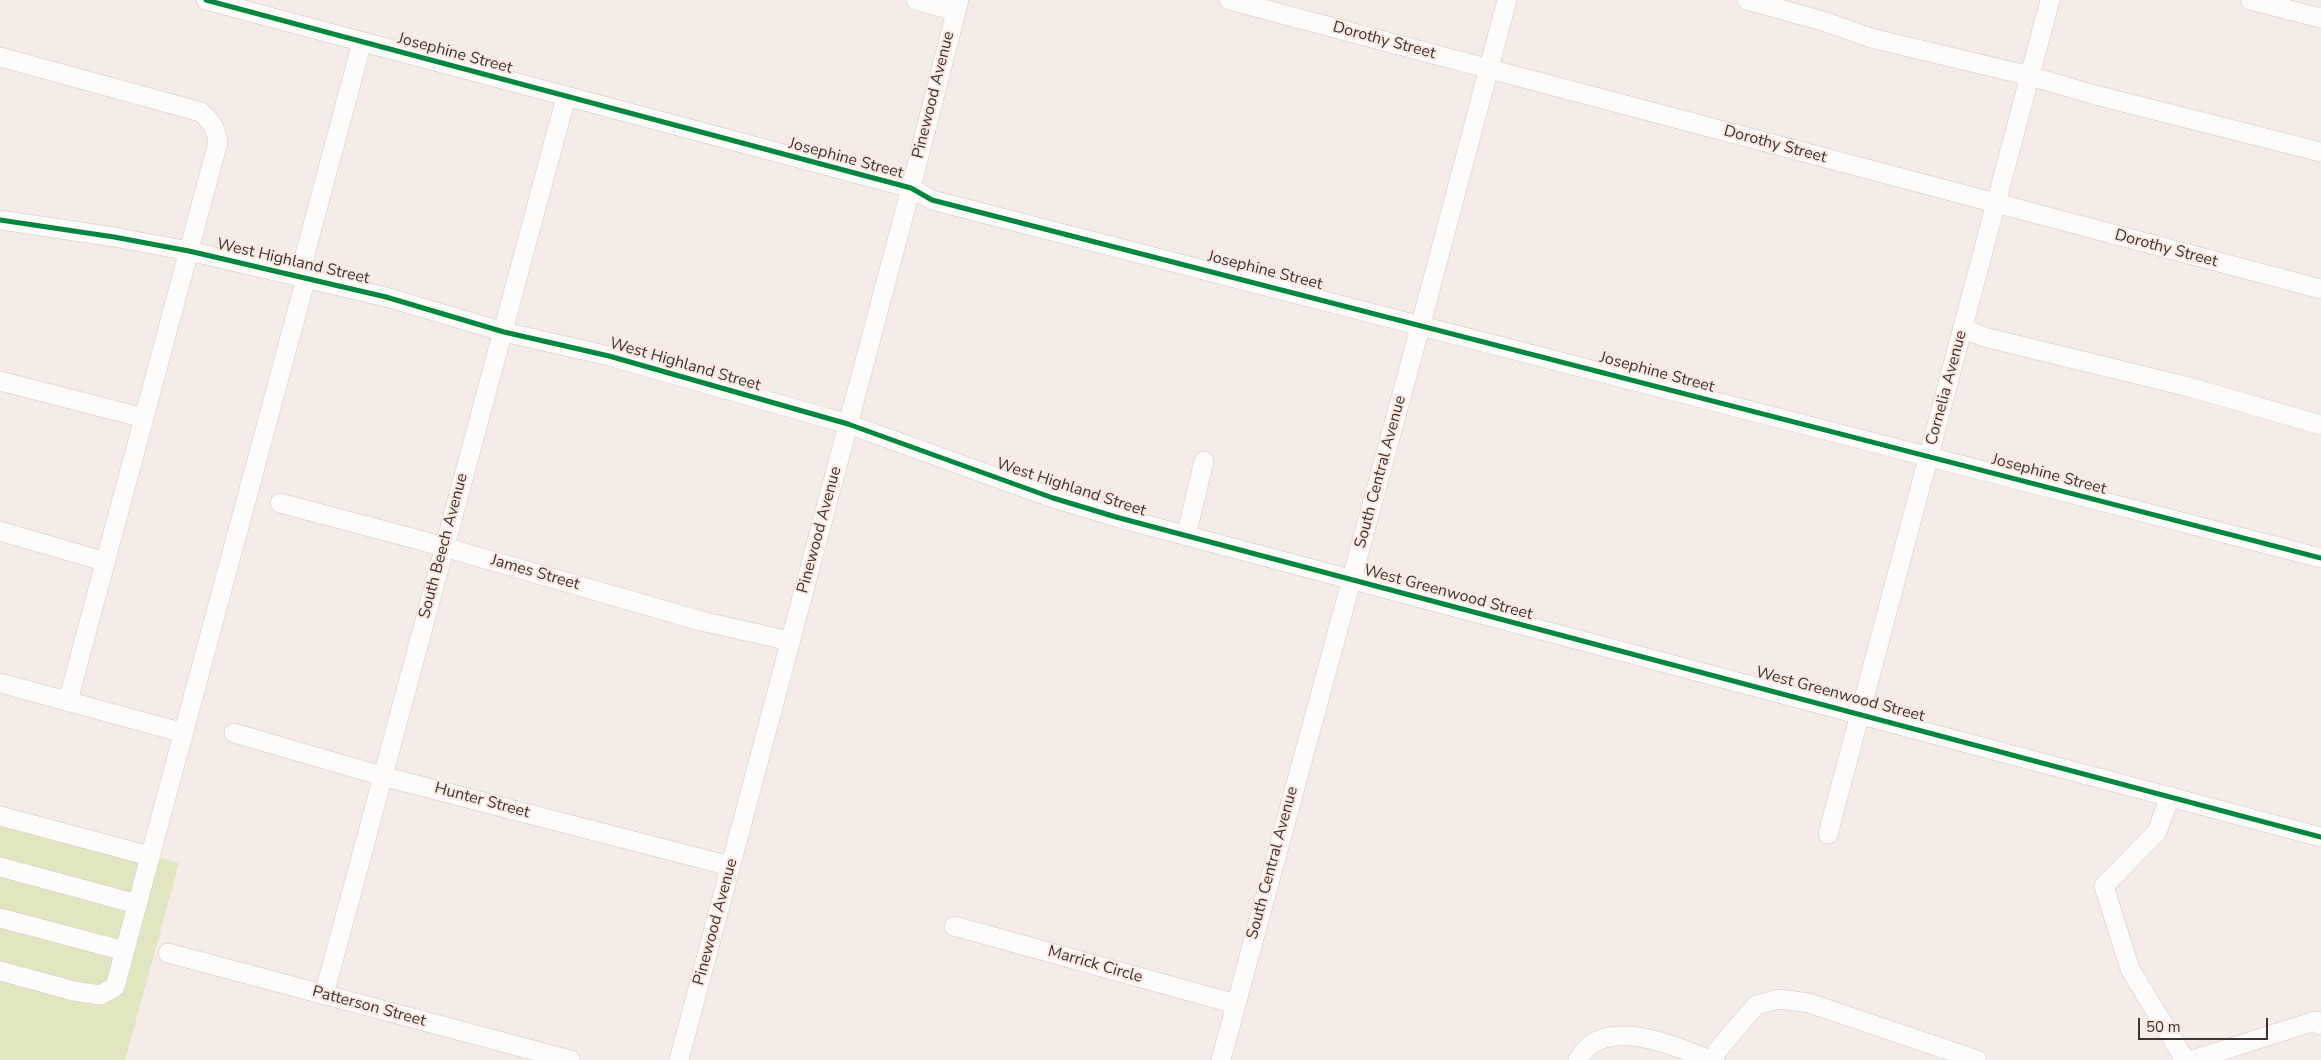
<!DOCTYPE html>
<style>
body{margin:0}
#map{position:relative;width:2321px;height:1060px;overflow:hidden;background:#f5ebe7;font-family:"Nunito Sans",sans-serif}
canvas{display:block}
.scale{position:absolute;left:2138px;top:1018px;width:130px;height:22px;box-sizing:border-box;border:2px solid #3c3532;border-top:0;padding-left:6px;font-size:15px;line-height:18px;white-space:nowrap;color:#3c3532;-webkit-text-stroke:4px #fbe9e1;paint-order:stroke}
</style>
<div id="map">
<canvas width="2321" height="1060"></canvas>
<div class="scale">50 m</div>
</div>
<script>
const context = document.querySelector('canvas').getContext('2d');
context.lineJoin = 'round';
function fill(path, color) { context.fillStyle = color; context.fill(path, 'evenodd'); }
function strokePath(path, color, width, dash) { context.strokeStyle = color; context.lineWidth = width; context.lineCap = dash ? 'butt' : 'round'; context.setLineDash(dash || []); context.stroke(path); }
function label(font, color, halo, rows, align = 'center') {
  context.font = font + ' "Nunito Sans",sans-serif'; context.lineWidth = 4; context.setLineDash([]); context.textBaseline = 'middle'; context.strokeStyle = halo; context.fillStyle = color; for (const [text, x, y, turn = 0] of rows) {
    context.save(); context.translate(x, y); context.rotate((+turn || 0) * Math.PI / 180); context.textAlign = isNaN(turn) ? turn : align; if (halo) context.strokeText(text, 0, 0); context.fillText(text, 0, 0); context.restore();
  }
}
const green = new Path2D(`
 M0,813L179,863L125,1060H0Z`);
const minor = new Path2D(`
 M206,0L911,188L932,200C1396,317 1858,439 2321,558
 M916,0L955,11
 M1229,0L2321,289
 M1747,0L1823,21L1871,38L2030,76L2095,95L2321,152
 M2250,0L2321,18
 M0,57L201,112C211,121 216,128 218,142L68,701
 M0,220L114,237L189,251L386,297L504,332L609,356L848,424L1053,498L1116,517L2321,837
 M299,277L362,42
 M1963,328L1984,337L2189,387L2321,425
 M0,381L144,418
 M280,503L423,541L701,621L790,641
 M0,531L106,562
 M1186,536L1204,461
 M0,683L184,733
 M234,733L382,776L730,866
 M2170,796L2157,832L2104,886L2130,969L2185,1060
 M0,816L150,856
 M1828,834L2050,0
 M0,867L137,904
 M0,918L125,951
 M954,926L1236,1004
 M168,953L570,1060
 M0,971L74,991L100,995L115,987L306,278
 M324,995L566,97
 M679,1060L911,188L959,0
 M1221,1060L1421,324L1507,0
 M1578,1060C1602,1013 1674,1046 1710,1060
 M1714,1060L1717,1051L1756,1005L1779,999L1809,1003L1977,1060
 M2192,1060L2315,1021L2321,1025`);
const cycleway = new Path2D(`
 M206,0L911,188L932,200C1396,317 1858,439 2321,558
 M0,220L114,237L189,251L386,297L504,332L609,356L848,424L1053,498L1116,517L2321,837`);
const streetNames = [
 ["Dorothy Street",1384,41,15],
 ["Josephine Street",455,54,15],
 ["Pinewood Avenue",934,95,-76],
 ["Dorothy Street",1775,145,15],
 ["Josephine Street",846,159,15],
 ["Dorothy Street",2166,249,15],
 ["West Highland Street",293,262,13],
 ["Josephine Street",1265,271,14],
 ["West Highland Street",685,365,16],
 ["Josephine Street",1657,373,15],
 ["Cornelia Avenue",1947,388,-75],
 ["South Central Avenue",1381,472,-75],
 ["Josephine Street",2049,475,15],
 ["West Highland Street",1071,488,18],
 ["Pinewood Avenue",820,530,-75],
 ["South Beech Avenue",444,546,-75],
 ["James Street",535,573,16],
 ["West Greenwood Street",1448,593,15],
 ["West Greenwood Street",1840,695,15],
 ["Hunter Street",482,801,15],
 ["South Central Avenue",1273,863,-75],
 ["Pinewood Avenue",716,922,-75],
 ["Marrick Circle",1095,965,16],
 ["Patterson Street",369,1007,15]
];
fill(green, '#e1e6c1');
strokePath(minor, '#cfc7c3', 20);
strokePath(minor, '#fefcfb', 19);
strokePath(cycleway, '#00873e', 5);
label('16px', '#3c3532', '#fbe9e1', streetNames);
</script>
